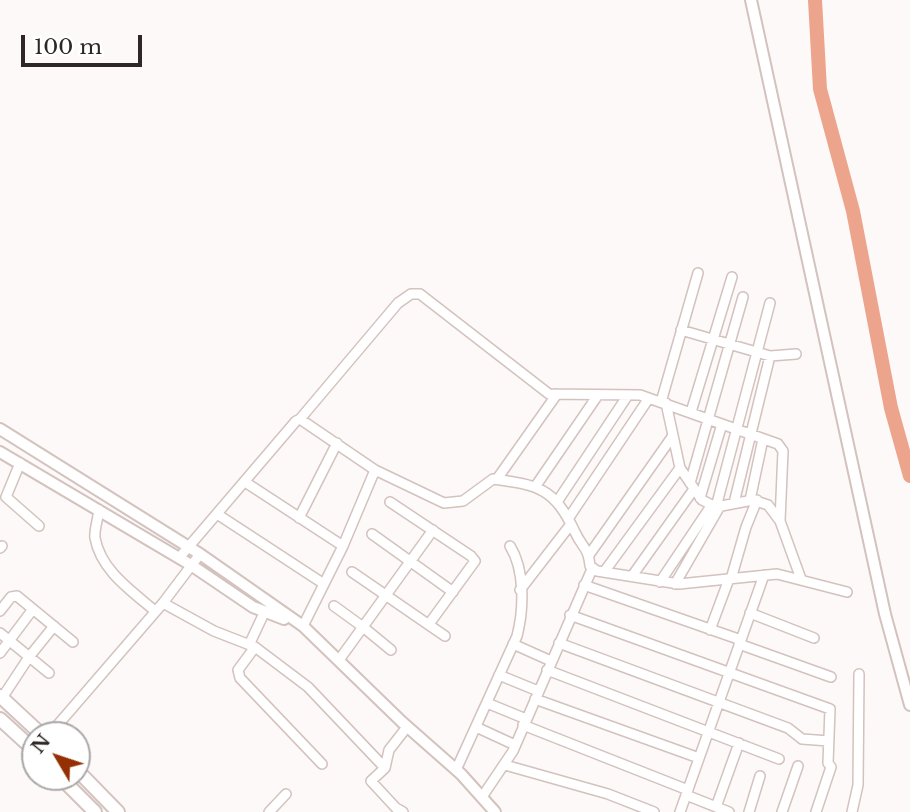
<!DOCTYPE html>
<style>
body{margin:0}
#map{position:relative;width:910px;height:812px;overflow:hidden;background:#fcf9f8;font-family:"Libre Baskerville",serif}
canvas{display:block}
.north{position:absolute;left:21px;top:721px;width:70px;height:70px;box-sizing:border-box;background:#fff;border:2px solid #aba9a8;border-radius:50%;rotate:309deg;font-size:19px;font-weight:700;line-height:28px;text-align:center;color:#2e2725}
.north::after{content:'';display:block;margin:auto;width:24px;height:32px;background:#953005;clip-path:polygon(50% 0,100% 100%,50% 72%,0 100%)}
.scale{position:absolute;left:21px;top:35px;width:121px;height:32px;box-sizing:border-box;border:4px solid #2e2725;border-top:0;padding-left:9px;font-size:21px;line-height:24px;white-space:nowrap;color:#2e2725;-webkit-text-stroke:5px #fff;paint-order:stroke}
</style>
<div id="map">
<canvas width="910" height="812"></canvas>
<div class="north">N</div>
<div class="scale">100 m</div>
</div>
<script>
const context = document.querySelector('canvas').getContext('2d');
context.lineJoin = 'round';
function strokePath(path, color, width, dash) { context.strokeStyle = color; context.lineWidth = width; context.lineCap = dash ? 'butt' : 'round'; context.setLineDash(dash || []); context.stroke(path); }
const river = new Path2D(`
 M815,0L820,89L853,211L891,408L910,476`);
const minor = new Path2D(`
 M681,330L770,356L796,354
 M661,402L698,273
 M666,403L680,468L702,500L716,507L753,500L768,505L780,521L801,579
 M691,412L732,277
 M300,419L398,303L411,294H420L549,394L640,395L778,444L783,451L780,521
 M20,463L6,497L39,526
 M497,479L557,394
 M245,482L343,546
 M690,483L743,297
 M535,487L598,395
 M700,498L722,424
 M750,500L763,439
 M390,502L471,556L475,561L429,624
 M557,502L628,395
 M734,503L770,356
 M716,507L770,303
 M99,510C98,519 94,530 95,538C101,571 132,591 155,611
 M217,514L324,584
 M299,518L337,443
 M568,519L649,398
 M372,534L453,592
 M0,548L2,546
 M589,555L672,437
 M179,558L296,421L300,419L375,470L444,503L463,501L493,479C539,485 554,488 575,532C582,548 588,546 590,566L597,571L679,584L777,574L847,592
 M352,572L445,636
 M604,572L680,468
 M632,576L694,489
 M731,579L746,527L757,500
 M660,582L711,506
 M675,584L720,506
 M584,585L741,640
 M520,590L571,524
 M163,603L214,631L255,647L308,687L385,768L371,781L396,808L403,812
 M334,606L363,627L391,650
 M0,611L11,597L17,596L73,642
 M750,613L814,638
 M570,615L830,709L828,763L831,767L816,812
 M303,626L343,546L375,470
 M710,630L729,579
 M0,633L49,673
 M559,643L788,728L802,739L829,741
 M513,644L551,661
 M739,644L831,677
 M249,645L265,611
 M255,647L238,670L240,678L322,764
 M0,653L33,609
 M339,660L433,530
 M547,670L779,759
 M499,675L538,691
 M2,698L29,657L54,626
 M535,699L699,758
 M487,703L526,719
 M523,725L688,790
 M476,727L515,745
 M49,735L163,603L200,554
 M505,765L608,794L654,812
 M385,768L389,750L407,727
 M456,770L517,636C524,609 525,570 510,546
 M686,795L729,812
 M482,797L513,751L592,569
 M716,807L739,743
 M269,812L286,794
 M680,812L764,575
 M749,812L760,776
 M782,812L798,766
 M852,812L858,785L859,674`);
const tertiary = new Path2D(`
 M751,0L885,614L910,705
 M0,429L200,554L303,626L402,722L461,774L495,812
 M0,452L191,565L253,607L284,619`);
const secondary = new Path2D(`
 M0,696L42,735
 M0,719L35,751
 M77,770L118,812
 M60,777L95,812`);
strokePath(river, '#eda48d', 14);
strokePath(minor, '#d3c2bd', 12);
strokePath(tertiary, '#d3c2bd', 14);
strokePath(secondary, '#d3c2bd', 16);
strokePath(minor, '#fff', 9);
strokePath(tertiary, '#fff', 10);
strokePath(secondary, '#fff', 12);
</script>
